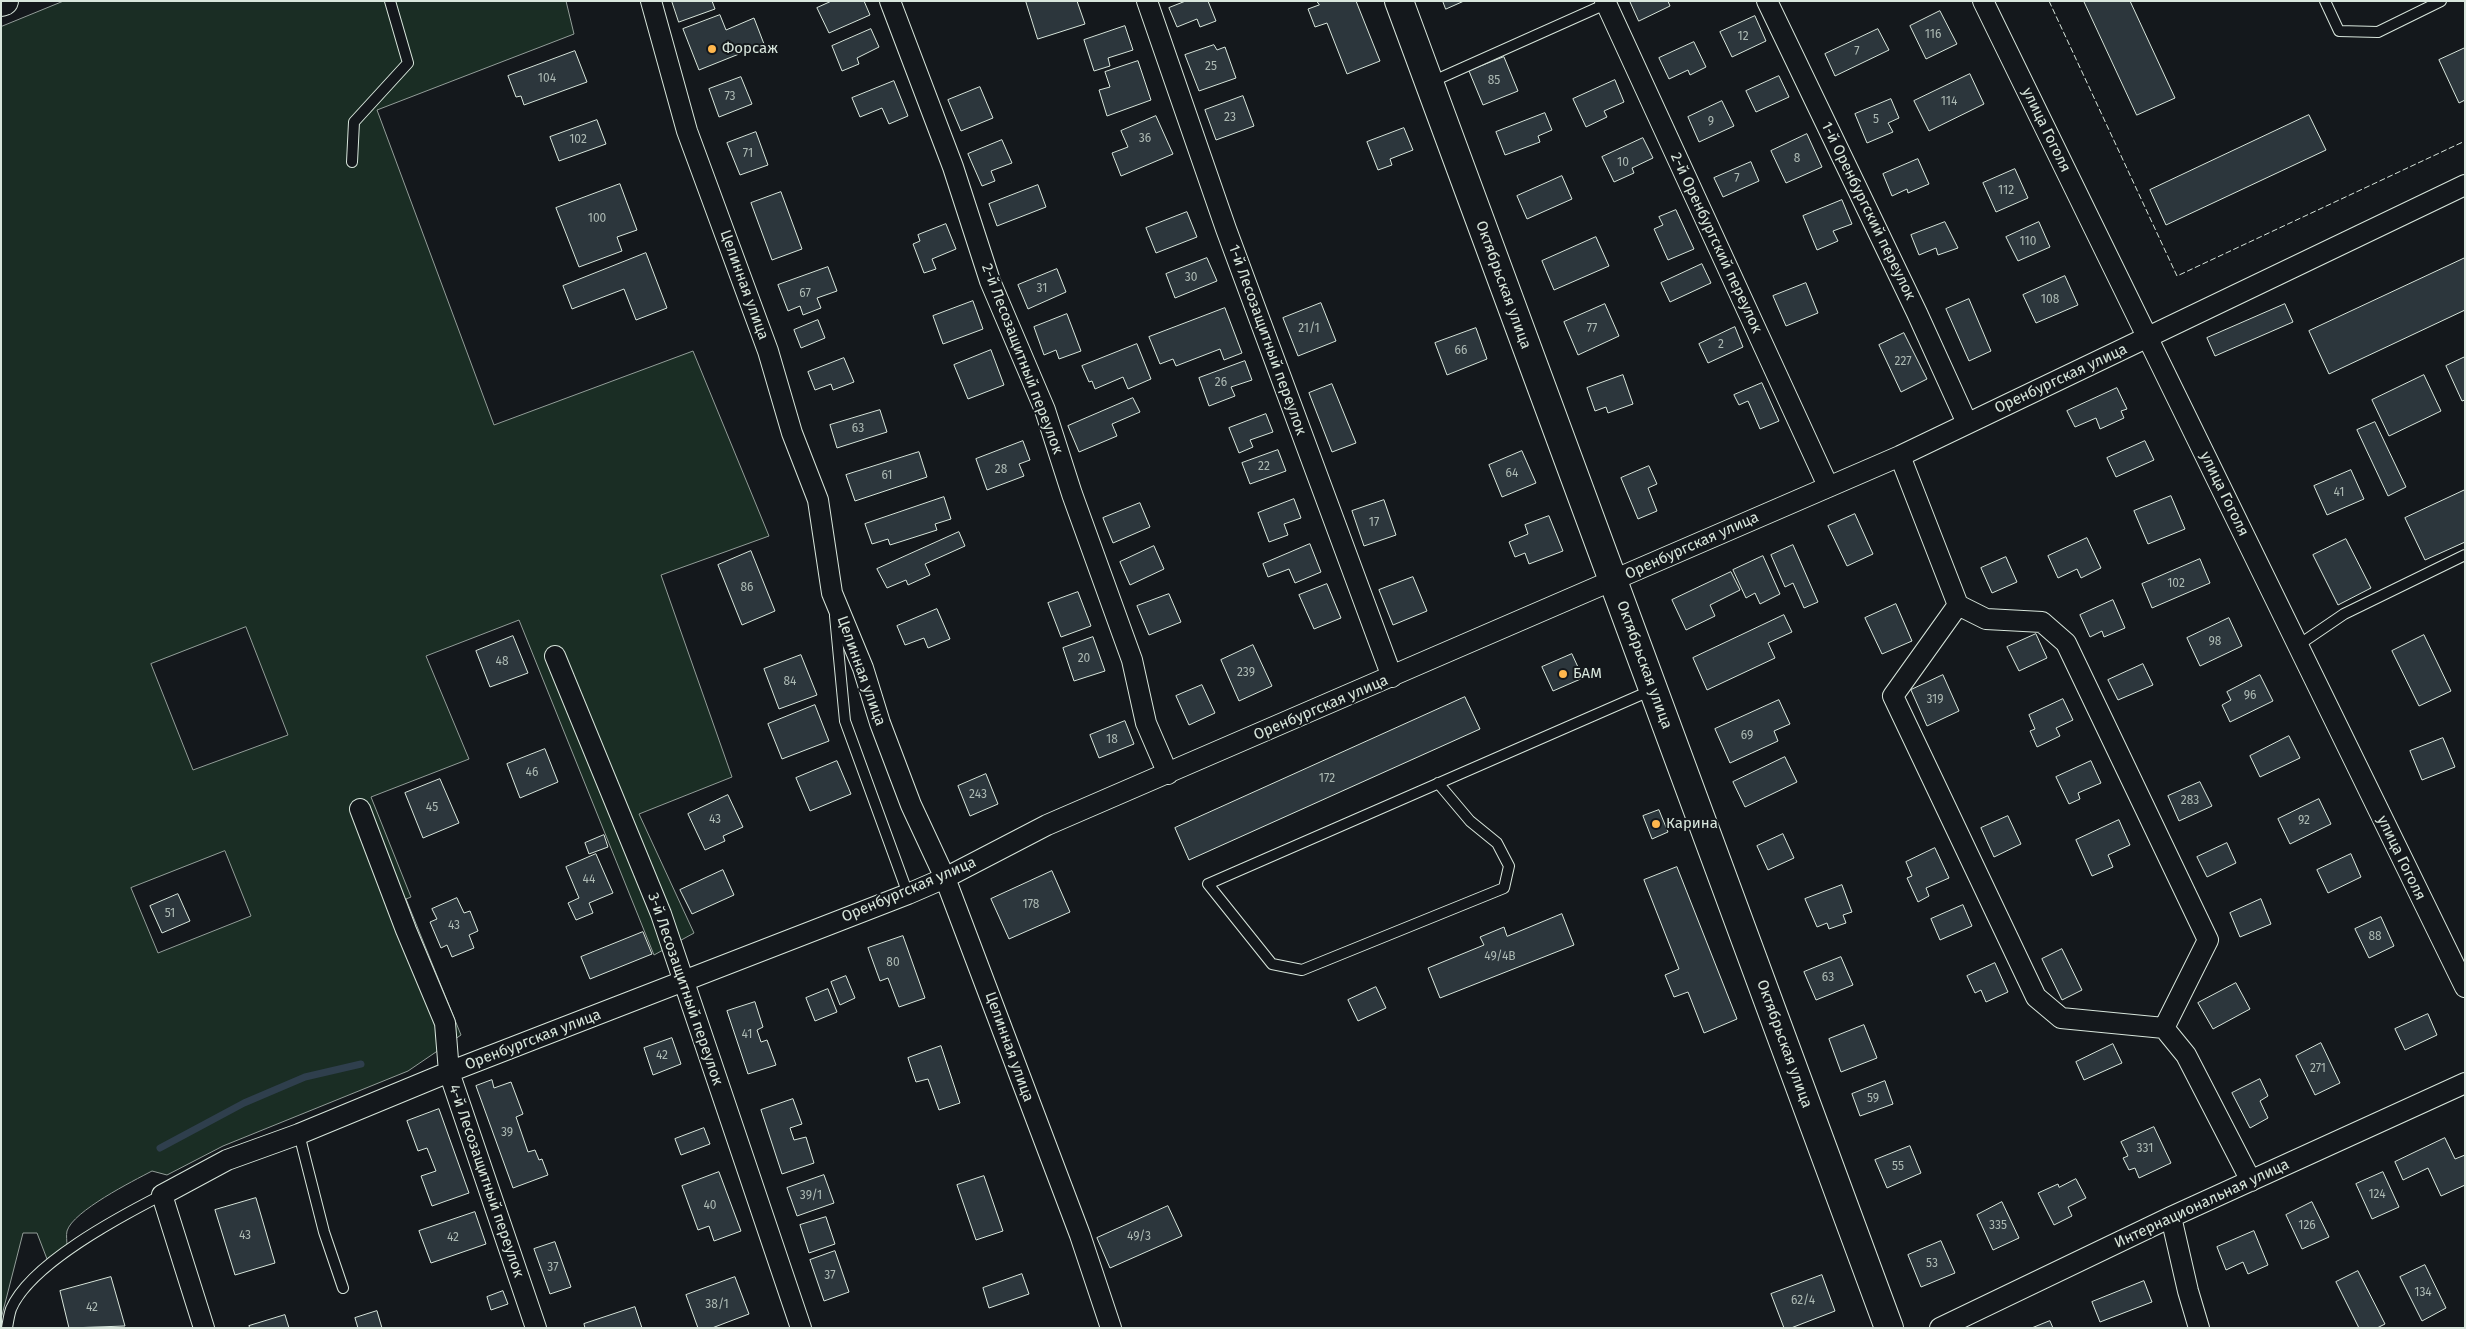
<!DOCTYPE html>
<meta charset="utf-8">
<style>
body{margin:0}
#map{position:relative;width:2466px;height:1329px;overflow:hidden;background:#14181c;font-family:"Fira Sans",sans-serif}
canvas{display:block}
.frame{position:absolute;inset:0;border:2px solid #d8e6dc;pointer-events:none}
</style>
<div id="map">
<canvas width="2466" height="1329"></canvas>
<div class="frame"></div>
</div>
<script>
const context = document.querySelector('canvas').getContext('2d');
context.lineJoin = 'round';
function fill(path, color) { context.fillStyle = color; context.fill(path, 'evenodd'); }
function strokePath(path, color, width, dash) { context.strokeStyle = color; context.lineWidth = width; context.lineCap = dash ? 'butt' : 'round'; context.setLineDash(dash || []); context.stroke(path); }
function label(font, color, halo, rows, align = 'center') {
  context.font = font + ' "Fira Sans",sans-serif'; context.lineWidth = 4; context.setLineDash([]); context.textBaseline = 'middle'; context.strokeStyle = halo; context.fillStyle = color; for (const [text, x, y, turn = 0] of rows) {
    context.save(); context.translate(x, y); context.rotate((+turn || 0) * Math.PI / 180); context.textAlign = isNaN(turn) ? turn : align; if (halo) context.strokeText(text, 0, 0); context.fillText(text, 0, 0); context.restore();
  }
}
const green = new Path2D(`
 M64,1H566L574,34L377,110L494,425L693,351L769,536L661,575L732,777L639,814L694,933L654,955L519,620L426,656L469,759L371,797L411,897L406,899L461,1035L408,1071L223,1146L167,1175L152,1171C133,1181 73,1211 67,1231C66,1235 67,1242 67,1246L47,1259L37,1233H23L1,1319V27ZM246,627L288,735L193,770L151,664ZM225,851L251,916L158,953L131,888Z`);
const stream = new Path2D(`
 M160,1148L244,1103L305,1077L361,1064`);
const building = new Path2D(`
 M672,1H712L715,9L679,22Z
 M832,1H864L870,15L829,33L817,8Z
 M1026,1H1077L1085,24L1038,39Z
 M1186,1H1208L1216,21L1200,27L1197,19L1177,27L1169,8Z
 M1317,1H1356L1380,61L1347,74L1327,23L1315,27L1308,9L1319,5Z
 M1443,1H1464L1446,9Z
 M1630,1H1668L1670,6L1639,21Z
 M2084,1H2130L2175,98L2137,115Z
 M1940,11L1957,44L1926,59L1910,26Z
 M720,15L726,30L754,18L764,44L699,70L683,29Z
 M1755,16L1766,41L1732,57L1720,32Z
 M1125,26L1133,50L1108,58L1110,66L1094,71L1084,40Z
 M871,29L879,47L857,58L859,64L842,71L832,46Z
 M1878,29L1889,50L1835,76L1825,54Z
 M1694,42L1706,67L1690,75L1688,70L1669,79L1659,58Z
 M1214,45L1217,50L1225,47L1236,78L1199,91L1185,55Z
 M2465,48V100L2459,103L2439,60Z
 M575,51L587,82L524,105L521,96L516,97L508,76Z
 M1504,57L1518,91L1483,105L1469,71Z
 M1138,61L1151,100L1107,116L1099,90L1110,87L1105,72Z
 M1970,74L1984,104L1929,131L1914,101Z
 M1779,76L1789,97L1756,112L1746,91Z
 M741,77L752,104L719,117L709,89Z
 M1615,80L1624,102L1604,111L1607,117L1586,127L1573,99Z
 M894,81L908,116L889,124L882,108L860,117L852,98Z
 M980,87L993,118L961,131L948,100Z
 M1243,96L1254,126L1216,140L1205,110Z
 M1891,99L1899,118L1888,123L1893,132L1867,143L1855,114Z
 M1722,101L1734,126L1699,142L1688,117Z
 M1545,113L1552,130L1538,136L1540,142L1505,155L1496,132Z
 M2309,115L2326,150L2166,225L2150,190Z
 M1156,116L1173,154L1121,176L1112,153L1128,147L1121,131Z
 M597,120L606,144L559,161L550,137Z
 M1404,128L1413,150L1390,159L1392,165L1378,170L1367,142Z
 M756,132L768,165L740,175L727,143Z
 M1807,134L1822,167L1786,183L1771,151Z
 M1643,138L1653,158L1632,168L1634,173L1614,182L1602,157Z
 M1002,140L1012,163L991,171L995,181L982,186L968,154Z
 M1918,159L1929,184L1908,193L1907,189L1892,196L1883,174Z
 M1751,162L1759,181L1723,197L1714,178Z
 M2015,169L2028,198L1996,212L1983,183Z
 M1562,176L1572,199L1527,219L1517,196Z
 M620,184L637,230L617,237L622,251L579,267L556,208Z
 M1038,185L1046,207L997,226L989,204Z
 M781,192L802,249L772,260L751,203Z
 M1842,200L1852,224L1833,231L1838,241L1817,250L1803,216Z
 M1676,210L1694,249L1668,260L1654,229L1663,225L1659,217Z
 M1187,212L1197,237L1156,253L1146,228Z
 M1945,222L1958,248L1938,255L1936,248L1919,255L1911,235Z
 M2039,222L2050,247L2018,261L2006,237Z
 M946,224L956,249L932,259L936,269L924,273L913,244L920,241L918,235Z
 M1596,237L1609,266L1554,290L1542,261Z
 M646,253L667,308L636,320L624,289L572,309L563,286Z
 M1207,258L1217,281L1175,298L1166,274Z
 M2465,258V310L2329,374L2309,331Z
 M1702,264L1711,283L1670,302L1661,283Z
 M828,267L837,291L817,298L821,308L803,315L800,306L788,311L778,285Z
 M1057,269L1066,292L1028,309L1018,285Z
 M2065,276L2078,305L2036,323L2023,295Z
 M1806,283L1818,313L1786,326L1773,296Z
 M1969,299L1991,351L1969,361L1946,309Z
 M973,301L983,329L943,344L933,316Z
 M1321,303L1336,341L1298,356L1283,318Z
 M1605,304L1619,336L1578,355L1564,322Z
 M2285,304L2293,322L2215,356L2207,338Z
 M1225,308L1242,353L1224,360L1220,349L1176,366L1173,359L1160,364L1149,337Z
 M1067,314L1081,351L1059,359L1056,350L1044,355L1034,327Z
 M818,320L825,338L801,348L794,330Z
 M1735,327L1743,347L1708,363L1699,344Z
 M1476,328L1487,359L1447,375L1435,343Z
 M1904,333L1927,379L1901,392L1879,345Z
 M1137,344L1151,379L1128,389L1123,377L1095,389L1092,381L1089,382L1082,366Z
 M991,350L1004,385L968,399L954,365Z
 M2465,357V400L2462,401L2446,366Z
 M844,358L854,382L833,390L831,384L815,390L808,372Z
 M1245,361L1252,380L1231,387L1235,396L1209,406L1199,378Z
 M1623,375L1633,404L1608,413L1606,407L1595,411L1587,388Z
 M2424,375L2441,411L2389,436L2372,400Z
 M1762,383L1779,421L1760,429L1748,401L1739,405L1734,395Z
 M1332,384L1356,443L1332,452L1309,393Z
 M2117,388L2127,409L2121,411L2124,418L2100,429L2096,418L2075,427L2067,411Z
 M1133,398L1140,412L1112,424L1117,436L1079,452L1068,426Z
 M880,410L887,432L837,448L830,425Z
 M1266,414L1273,432L1250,440L1253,447L1239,453L1229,428Z
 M2375,422L2406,487L2388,496L2357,430Z
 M1023,441L1030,460L1019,464L1024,476L987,490L976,459Z
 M2145,441L2154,460L2116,477L2107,458Z
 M1278,450L1286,471L1250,484L1242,463Z
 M1522,451L1536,483L1502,497L1489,465Z
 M919,452L927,477L855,501L846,475Z
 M1649,466L1657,484L1648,488L1657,511L1638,519L1621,478Z
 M2351,470L2364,499L2327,515L2314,486Z
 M2465,490V542L2425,560L2405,518Z
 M2171,496L2185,529L2148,544L2134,511Z
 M944,497L951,519L935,524L937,530L890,545L888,539L872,544L865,524Z
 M1294,499L1301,518L1284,524L1288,535L1269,542L1258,513Z
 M1384,500L1396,535L1364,546L1352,511Z
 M1140,503L1150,527L1113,543L1103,518Z
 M1855,514L1873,554L1847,566L1828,526Z
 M1549,516L1563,551L1529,564L1525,553L1515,557L1509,542L1528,534L1525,525Z
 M959,532L965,546L925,564L930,575L908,585L906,580L887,588L877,569Z
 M2087,538L2101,568L2081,578L2077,569L2058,578L2048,556Z
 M2346,539L2371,588L2338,605L2313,555Z
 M1310,544L1321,572L1295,583L1289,569L1268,577L1263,564Z
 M1793,545L1818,602L1804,608L1793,583L1785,587L1771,555Z
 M1154,546L1164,569L1130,585L1120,562Z
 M751,551L775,611L742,625L718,565Z
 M1763,556L1780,594L1760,604L1755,593L1746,598L1733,570Z
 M2006,557L2017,582L1992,593L1981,568Z
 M2200,559L2210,583L2152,608L2142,584Z
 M1731,572L1740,590L1710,605L1715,616L1686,630L1672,600Z
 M1413,577L1427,611L1393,625L1379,590Z
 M1327,584L1341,618L1314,629L1299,595Z
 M1078,592L1091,626L1061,637L1048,603Z
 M1169,594L1181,622L1149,635L1137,606Z
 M2113,600L2125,628L2104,637L2102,631L2090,637L2080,615Z
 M1896,604L1912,641L1882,654L1865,618Z
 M937,609L950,639L928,648L924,638L905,645L897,626Z
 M1784,615L1792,632L1768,643L1775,658L1707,690L1693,658Z
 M2229,618L2242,646L2200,666L2187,638Z
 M2036,634L2047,658L2019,671L2007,647Z
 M2424,635L2451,691L2419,706L2392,651Z
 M513,636L528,673L490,687L476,651Z
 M1093,637L1105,671L1074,681L1063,648Z
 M1253,645L1272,686L1239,701L1221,660Z
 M1572,654L1583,678L1553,691L1542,667Z
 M801,655L817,695L779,709L764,669Z
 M2143,664L2153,685L2118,700L2108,680Z
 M1943,675L1959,711L1927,726L1911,690Z
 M2260,675L2273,701L2230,722L2222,705L2231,700L2227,692Z
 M1202,685L1215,713L1189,725L1176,696Z
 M1465,697L1480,729L1189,860L1175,828Z
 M2063,699L2073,720L2056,728L2060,736L2037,747L2030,731L2035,729L2029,715Z
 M1779,700L1790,724L1774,731L1778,741L1730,763L1715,729Z
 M815,705L829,741L782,759L768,724Z
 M1125,721L1134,744L1099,758L1090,735Z
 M2289,736L2300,758L2260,777L2250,756Z
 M2443,738L2455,767L2422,780L2410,751Z
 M545,749L558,782L520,798L507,764Z
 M1785,757L1797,782L1745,807L1733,782Z
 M837,761L851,794L810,811L796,778Z
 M2091,761L2101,783L2078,793L2080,799L2069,804L2056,777Z
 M986,774L998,804L970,816L958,786Z
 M440,779L459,823L423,838L405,793Z
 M2200,782L2212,806L2179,821L2168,796Z
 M728,795L743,827L723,836L725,841L705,850L688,814Z
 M2319,799L2331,824L2290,844L2278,819Z
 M1659,810L1668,832L1652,839L1643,816Z
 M2008,816L2021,844L1994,857L1981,828Z
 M2119,820L2130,845L2108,855L2113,867L2092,876L2076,840Z
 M1783,834L1794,858L1768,870L1757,846Z
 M604,835L608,847L589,854L585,843Z
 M2227,843L2236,863L2207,877L2197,857Z
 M1935,848L1949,878L1926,888L1929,896L1918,902L1907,878L1912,876L1906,862Z
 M596,854L613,893L589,903L593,913L576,920L568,903L579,898L566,867Z
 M2351,854L2361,877L2328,893L2317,870Z
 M1677,867L1737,1019L1704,1033L1688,992L1674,997L1665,975L1679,969L1644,880Z
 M723,870L734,895L692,914L680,890Z
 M1052,871L1070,912L1009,939L991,899Z
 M1842,885L1852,912L1843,915L1846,923L1829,929L1827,923L1817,927L1805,899Z
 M178,894L190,921L162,933L150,906Z
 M457,898L464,913L470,911L478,931L469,935L474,948L452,957L447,945L441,948L430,922L437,919L432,909Z
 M2261,899L2271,924L2240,937L2230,913Z
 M1963,905L1972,926L1940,940L1931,919Z
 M1562,914L1574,945L1440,998L1428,968L1484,945L1480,937L1504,927L1507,936Z
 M2381,917L2394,946L2369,958L2355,929Z
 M643,932L652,954L590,979L581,957Z
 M903,936L925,998L899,1007L888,978L880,981L868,948Z
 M2062,949L2082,990L2062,1000L2042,959Z
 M1841,957L1853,985L1816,1000L1804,972Z
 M1995,963L2008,992L1986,1002L1981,990L1975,993L1967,976Z
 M846,976L855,998L840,1005L831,982Z
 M2236,983L2250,1009L2213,1029L2198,1003Z
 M1376,987L1386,1008L1358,1021L1348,1000Z
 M828,989L837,1012L815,1021L806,998Z
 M755,1002L763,1027L757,1030L761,1042L767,1040L776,1065L748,1074L727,1011Z
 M2428,1014L2437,1035L2405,1050L2395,1029Z
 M1864,1025L1877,1058L1841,1072L1829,1039Z
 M672,1038L681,1064L653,1075L644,1048Z
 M2321,1043L2340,1083L2315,1095L2296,1056Z
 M2113,1044L2122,1063L2084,1080L2076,1062Z
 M941,1046L960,1103L939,1110L928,1079L916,1082L908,1058Z
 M2260,1079L2268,1096L2260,1101L2268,1118L2250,1128L2232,1093Z
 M492,1080L494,1088L511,1082L523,1114L516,1117L528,1152L535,1150L539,1160L542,1159L548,1175L513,1188L476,1086Z
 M1885,1081L1893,1104L1860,1116L1852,1094Z
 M793,1099L802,1124L790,1128L794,1140L806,1137L814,1163L782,1174L761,1110Z
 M439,1109L469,1193L432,1206L421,1176L436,1171L427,1148L418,1151L407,1121Z
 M2154,1127L2171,1163L2139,1178L2135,1168L2129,1170L2123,1158L2128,1156L2121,1142Z
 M704,1128L710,1144L681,1155L675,1139Z
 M2445,1138L2455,1159L2465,1155V1185L2441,1196L2428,1168L2403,1180L2395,1162Z
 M1910,1146L1921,1173L1887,1188L1875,1160Z
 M719,1172L741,1231L714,1241L709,1226L698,1230L682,1186Z
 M2383,1172L2399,1207L2372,1219L2356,1184Z
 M824,1175L834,1203L797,1216L787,1188Z
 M984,1176L1003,1231L976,1240L957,1185Z
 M2076,1179L2086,1198L2068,1207L2072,1216L2054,1225L2038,1193L2058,1184L2059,1187Z
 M256,1198L275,1263L235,1275L215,1210Z
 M2002,1202L2019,1238L1993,1250L1977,1215Z
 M2312,1202L2329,1237L2302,1249L2286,1215Z
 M1168,1206L1182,1236L1110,1268L1097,1238Z
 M475,1212L486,1244L431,1263L419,1231Z
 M826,1217L835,1244L809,1253L800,1225Z
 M2254,1231L2268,1265L2248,1274L2243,1262L2226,1270L2217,1247Z
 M1941,1241L1955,1273L1921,1287L1908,1255Z
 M555,1242L571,1287L550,1294L534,1249Z
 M835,1251L849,1292L824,1301L810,1260Z
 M2425,1265L2446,1308L2422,1321L2400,1277Z
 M2358,1271L2385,1324L2377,1328H2359L2336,1282Z
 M1022,1274L1029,1294L989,1308L983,1288Z
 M1822,1275L1835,1311L1791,1328H1784L1771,1294Z
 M111,1277L125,1326L69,1328L60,1291Z
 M735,1277L749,1314L712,1328H698L686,1295Z
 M2144,1281L2152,1302L2100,1322L2092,1302Z
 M503,1291L508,1304L491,1310L487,1297Z
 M635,1307L642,1328H585L584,1324Z
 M377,1311L382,1328H358L355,1318Z
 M285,1315L289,1328H250L249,1326Z
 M2050,1321L2053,1328H2032Z`);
const lane = new Path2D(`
 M2325,1L2339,31L2378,32L2441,1
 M1429,83L1608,3
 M352,162L354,122L408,63L390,1
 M835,616L845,721L908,894
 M2297,646L2344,614L2465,555
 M1438,783L1470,821L1497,843L1509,866L1504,888L1302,970L1272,964L1208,884L1652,690
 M299,1134L324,1232L343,1288
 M7,1328C8,1322 9,1315 11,1309C30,1264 119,1217 162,1195`);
const street = new Path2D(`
 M651,1L687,131L768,351L792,433L818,500L832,593L863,668L880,723L911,805L945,878L1080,1235L1111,1328
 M890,1L953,167L990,281L1045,410L1072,494L1132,660L1146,723L1168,774
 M1147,1L1226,229L1392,677
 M1605,1L1828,486
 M1767,1L1917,313L1967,423
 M1983,1L2465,987
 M1900,456L1958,605L1986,619L2042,622L2066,643L2208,940L2164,1028L2186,1055L2251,1181
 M1958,605L1893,696L2036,997L2061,1018L2164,1028
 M555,656L661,914L801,1328
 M360,809L406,930L445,1023L449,1072L536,1328
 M2171,1217L2188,1291L2199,1328
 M204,1328L162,1195L227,1160L299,1134L449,1072L908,894L945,878L1047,825L1900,456L2465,185
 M1940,1328L2171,1217L2465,1083`);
const secondary = new Path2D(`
 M1399,1L1889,1328`);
const highway = new Path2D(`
 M1,2L4,1`);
const fence = new Path2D(`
 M2049,1L2177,276L2465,141`);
const markers = [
 [712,49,5,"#ffb74d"],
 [1563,674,5,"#ffb74d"],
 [1656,824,5,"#ffb74d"]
];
const numberNames = [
 ["116",1933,35],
 ["12",1743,37],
 ["7",1857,52],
 ["25",1211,67],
 ["104",547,79],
 ["85",1494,81],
 ["73",730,97],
 ["114",1949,102],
 ["23",1230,118],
 ["5",1876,120],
 ["9",1711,122],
 ["36",1145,139],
 ["102",578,140],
 ["71",748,154],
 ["8",1797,159],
 ["10",1623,163],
 ["7",1737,179],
 ["112",2006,191],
 ["100",597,219],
 ["110",2028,242],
 ["30",1191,278],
 ["31",1042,289],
 ["67",805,294],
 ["108",2050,300],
 ["21/1",1309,329],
 ["77",1592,329],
 ["2",1721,345],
 ["66",1461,351],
 ["227",1903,362],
 ["26",1221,383],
 ["63",858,429],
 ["22",1264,467],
 ["28",1001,470],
 ["64",1512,474],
 ["61",887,476],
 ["41",2339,493],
 ["17",1374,523],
 ["102",2176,584],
 ["86",747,588],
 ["98",2215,642],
 ["20",1084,659],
 ["48",502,662],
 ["239",1246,673],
 ["84",790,682],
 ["96",2250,696],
 ["319",1935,700],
 ["69",1747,736],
 ["18",1112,740],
 ["46",532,773],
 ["172",1327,779],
 ["243",978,795],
 ["283",2190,801],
 ["45",432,808],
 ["43",715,820],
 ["92",2304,821],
 ["44",589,880],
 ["178",1031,905],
 ["51",170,914],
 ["43",454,926],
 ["88",2375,937],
 ["49/4В",1500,957],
 ["80",893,963],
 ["63",1828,978],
 ["41",747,1035],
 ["42",662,1056],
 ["271",2318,1069],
 ["59",1873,1099],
 ["39",507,1133],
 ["331",2145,1149],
 ["55",1898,1167],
 ["124",2377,1195],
 ["39/1",811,1196],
 ["40",710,1206],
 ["335",1998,1226],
 ["126",2307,1226],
 ["43",245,1236],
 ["49/3",1139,1237],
 ["42",453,1238],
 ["53",1932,1264],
 ["37",553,1268],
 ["37",830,1276],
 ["134",2423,1293],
 ["62/4",1803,1301],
 ["38/1",717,1305],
 ["42",92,1308]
];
const poiNames = [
 ["Форсаж",722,49],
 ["БАМ",1573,674],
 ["Карина",1666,824]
];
const streetNames = [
 ["улица Гоголя",2046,130,64],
 ["1-й Оренбургский переулок",1868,211,64],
 ["2-й Оренбургский переулок",1716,243,65],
 ["Целинная улица",744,285,70],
 ["Октябрьская улица",1503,285,70],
 ["1-й Лесозащитный переулок",1267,340,70],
 ["2-й Лесозащитный переулок",1022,359,69],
 ["Оренбургская улица",2061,379,-25],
 ["улица Гоголя",2224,494,64],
 ["Оренбургская улица",1692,546,-24],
 ["Октябрьская улица",1644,665,70],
 ["Целинная улица",861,671,70],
 ["Оренбургская улица",1321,708,-23],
 ["улица Гоголя",2401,858,64],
 ["Оренбургская улица",909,890,-23],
 ["3-й Лесозащитный переулок",685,989,71],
 ["Оренбургская улица",533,1040,-21],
 ["Октябрьская улица",1784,1044,70],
 ["Целинная улица",1009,1047,70],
 ["4-й Лесозащитный переулок",486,1181,71],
 ["Интернациональная улица",2202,1204,-25]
];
fill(green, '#1a2d24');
strokePath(green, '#939e99', 1);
strokePath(stream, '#2f3f4d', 7);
fill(building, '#2c363c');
strokePath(building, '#d8e6dc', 1);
strokePath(lane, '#d8e6dc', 12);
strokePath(street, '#d8e6dc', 22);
strokePath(secondary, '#d8e6dc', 30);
strokePath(highway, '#d8e6dc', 30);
strokePath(lane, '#14181c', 10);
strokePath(street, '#14181c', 20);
strokePath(secondary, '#14181c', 28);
strokePath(highway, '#14181c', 28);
strokePath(fence, '#d8e6dc', 1, [6, 2.5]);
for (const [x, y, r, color] of markers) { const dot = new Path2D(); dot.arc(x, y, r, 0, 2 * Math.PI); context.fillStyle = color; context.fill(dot); strokePath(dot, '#14181c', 2); }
label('12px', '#adbab4', null, numberNames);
label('15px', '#d8e6dc', '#14181c', poiNames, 'left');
label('15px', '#d8e6dc', '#14181c', streetNames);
</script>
